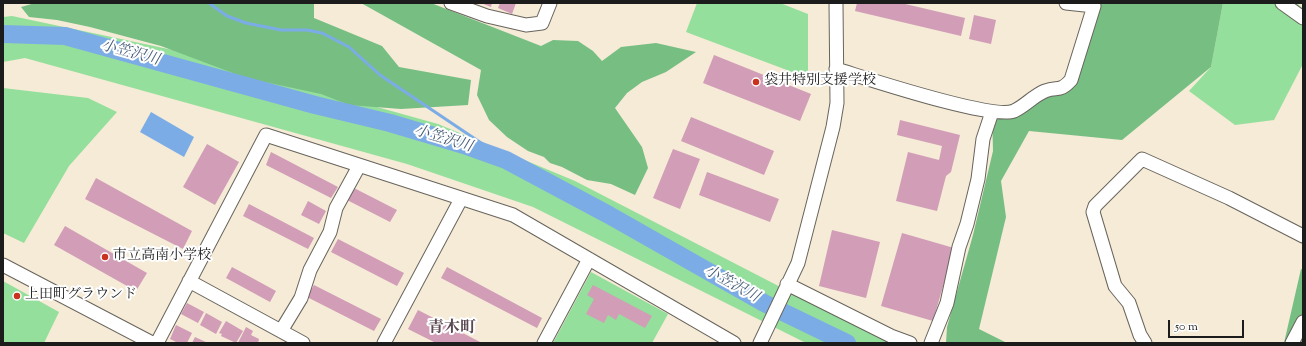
<!DOCTYPE html>
<meta charset="utf-8">
<style>
body{margin:0}
#map{position:relative;width:1306px;height:346px;overflow:hidden;background:#f5ebd6;font-family:"Sorts Mill Goudy",serif}
canvas{display:block}
.frame{position:absolute;inset:0;border:4px solid #1c1c1c;pointer-events:none}
.scale{position:absolute;left:1168px;top:320px;width:76px;height:18px;box-sizing:border-box;border:2px solid #1c1c1c;border-top:0;padding-left:5px;font-size:12px;line-height:14px;white-space:nowrap;color:#1c1c1c;-webkit-text-stroke:3px #fff;paint-order:stroke}
</style>
<div id="map">
<canvas width="1306" height="346"></canvas>
<div class="frame"></div>
<div class="scale">50 m</div>
</div>
<script>
const context = document.querySelector('canvas').getContext('2d');
context.lineJoin = 'round';
function fill(path, color) { context.fillStyle = color; context.fill(path, 'evenodd'); }
function strokePath(path, color, width, dash) { context.strokeStyle = color; context.lineWidth = width; context.lineCap = dash ? 'butt' : 'round'; context.setLineDash(dash || []); context.stroke(path); }
function label(font, color, halo, rows, align = 'center') {
  context.font = font + ' "Sorts Mill Goudy","Noto Serif JP",serif'; context.lineWidth = 4; context.setLineDash([]); context.textBaseline = 'middle'; context.strokeStyle = halo; context.fillStyle = color; for (const [text, x, y, turn = 0] of rows) {
    context.save(); context.translate(x, y); context.rotate((+turn || 0) * Math.PI / 180); context.textAlign = isNaN(turn) ? turn : align; if (halo) context.strokeText(text, 0, 0); context.fillText(text, 0, 0); context.restore();
  }
}
const green = new Path2D(`
 M697,3H780L808,14V78L686,32Z
 M1223,3H1297L1303,9V64L1274,120L1235,125L1189,91L1211,67Z
 M12,16L173,50L438,124L575,181L827,311L891,343H806L533,207L407,164L25,58L3,62V17Z
 M3,88L88,98L117,112L69,166L24,243L3,233Z
 M591,272L668,314L652,343H553Z
 M3,281L59,312L44,343H3Z`);
const forest = new Path2D(`
 M35,3H314V18L382,46L399,67L471,80L468,105L401,109L349,105L321,94L246,78L161,46L90,27L57,20L29,17L21,7Z
 M361,3H431L541,46L553,40L578,41L593,51L602,61L621,47L656,43L696,52L666,72L642,82L627,93L615,108L642,147L648,168L635,195L611,184L587,180L562,167L550,163L544,157L528,151L507,137L489,120L477,95L481,70Z
 M1058,3H1223L1211,67L1122,140L1029,131L1001,181L1006,217L979,329L1007,343H946L947,327L973,235L993,151L992,112L1071,80L1093,6Z
 M1301,269L1303,270V343H1284Z`);
const water = new Path2D(`
 M151,112L194,137L184,157L140,132Z`);
const stream = new Path2D(`
 M209,3L227,16L246,23L281,30H307L322,33L349,47L380,75L505,159`);
const river = new Path2D(`
 M3,34L65,36L315,105L390,123L464,145L506,160L609,215L764,303L847,343`);
const building = new Path2D(`
 M481,3H492L491,7Z
 M500,3H516L512,14L498,8Z
 M857,3H901L965,18L961,36L855,11Z
 M974,15L996,20L991,44L969,39Z
 M714,55L811,94L800,121L703,83Z
 M691,117L774,151L764,175L681,141Z
 M900,120L960,135L951,172L946,176L937,211L896,201L908,152L939,160L942,146L897,135Z
 M207,144L239,162L215,205L183,187Z
 M673,149L700,159L680,209L653,198Z
 M271,152L338,187L331,198L266,165Z
 M707,172L779,199L770,222L699,195Z
 M96,178L192,231L183,249L85,199Z
 M354,188L397,210L390,222L347,200Z
 M308,201L326,211L319,224L301,215Z
 M249,204L314,238L308,249L243,216Z
 M65,226L147,273L136,291L54,245Z
 M832,230L880,242L866,298L819,286Z
 M902,233L954,248L933,321L881,306Z
 M338,239L404,273L397,286L331,252Z
 M232,267L276,291L270,302L226,278Z
 M447,267L542,318L537,328L441,278Z
 M314,285L381,319L374,331L307,297Z
 M593,285L652,316L645,328L619,314L616,320L608,315L604,323L586,314L594,299L587,295Z
 M187,303L204,312L198,323L181,314Z
 M418,310L482,343H436L408,329Z
 M206,313L222,322L216,334L200,325Z
 M226,321L243,331L236,343L221,336L222,334L219,333Z
 M176,325L192,333L187,343H178L170,339Z
 M246,327L253,331L251,335L259,339L258,343H238Z
 M195,337L208,343H192Z`);
const minor = new Path2D(`
 M451,3L487,16L526,25L542,23L550,3
 M1282,3L1303,18
 M836,69C866,78 991,120 1014,111C1025,106 1033,96 1045,91C1058,86 1059,93 1071,80L1094,6L1066,3
 M3,265L152,343
 M189,281L303,343
 M787,284L891,336L910,343
 M281,331L301,298L310,270L330,232L336,208L359,166
 M157,343L266,135L513,215L734,343
 M384,343L461,199
 M544,343L589,259
 M760,343L798,263L833,127L837,103L836,3
 M931,343L947,303L959,247L967,224L978,179L983,139L992,112
 M1145,343L1140,335L1129,303L1115,286L1093,212L1095,206L1142,159L1229,198L1303,236
 M1292,343L1303,322`);
const markers = [
 [756,82,4,"#c8321e"],
 [105,257,4,"#c8321e"],
 [17,296,4,"#c8321e"]
];
const poiNames = [
 ["袋井特別支援学校",764,82],
 ["市立高南小学校",113,257],
 ["上田町グラウンド",25,296]
];
const waterNames = [
 ["小笠沢川",130,54,15],
 ["小笠沢川",443,140,17],
 ["小笠沢川",731,285,29]
];
const quarterNames = [
 ["青木町",452,329]
];
fill(green, '#94df9b');
fill(forest, '#77be83');
fill(water, '#7cace6');
strokePath(stream, '#7cace6', 3);
strokePath(river, '#7cace6', 18);
fill(building, '#d19db7');
strokePath(minor, '#68645d', 15);
strokePath(minor, '#fff', 13);
for (const [x, y, r, color] of markers) { const dot = new Path2D(); dot.arc(x, y, r, 0, 2 * Math.PI); context.fillStyle = color; context.fill(dot); strokePath(dot, '#fff', 1.5); }
label('14px', '#1c1c1c', '#fff', poiNames, 'left');
label('italic 15px', '#475d77', '#fff', waterNames);
label('bold 16px', '#5b4952', '#fff', quarterNames);
</script>
